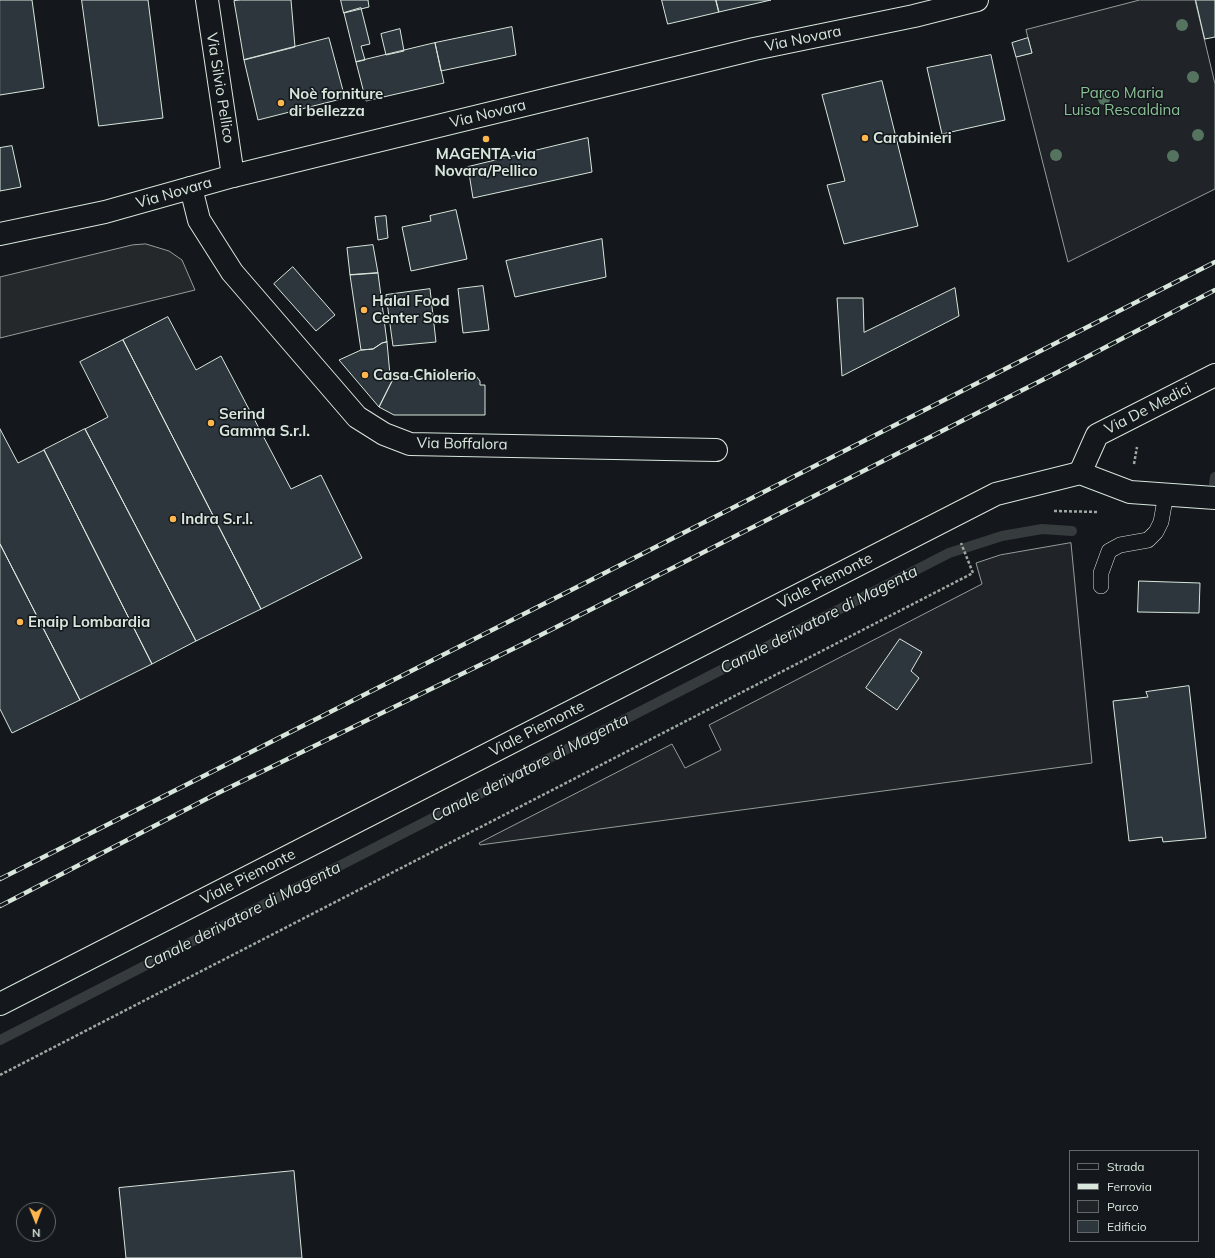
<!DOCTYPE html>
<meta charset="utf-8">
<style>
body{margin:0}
#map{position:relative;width:1215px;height:1258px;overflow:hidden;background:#14181c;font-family:Mulish,sans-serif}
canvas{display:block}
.legend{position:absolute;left:1069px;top:1150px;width:130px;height:92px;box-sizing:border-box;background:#14181c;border:1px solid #626a69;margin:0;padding:5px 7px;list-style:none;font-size:12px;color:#d8e6dc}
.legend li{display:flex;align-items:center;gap:8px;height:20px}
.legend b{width:20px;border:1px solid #626a69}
.north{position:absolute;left:16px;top:1202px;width:40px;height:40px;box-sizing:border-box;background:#14181c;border:1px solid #626a69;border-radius:50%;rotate:179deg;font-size:11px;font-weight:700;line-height:16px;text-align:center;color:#d8e6dc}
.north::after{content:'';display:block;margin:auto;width:14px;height:18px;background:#ffb74d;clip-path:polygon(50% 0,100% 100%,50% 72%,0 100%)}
</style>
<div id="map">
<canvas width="1215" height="1258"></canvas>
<ul class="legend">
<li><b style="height:5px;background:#14181c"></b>Strada</li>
<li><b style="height:5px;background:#d8e6dc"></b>Ferrovia</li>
<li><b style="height:11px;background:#202428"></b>Parco</li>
<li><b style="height:11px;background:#2c363c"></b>Edificio</li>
</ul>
<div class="north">N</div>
</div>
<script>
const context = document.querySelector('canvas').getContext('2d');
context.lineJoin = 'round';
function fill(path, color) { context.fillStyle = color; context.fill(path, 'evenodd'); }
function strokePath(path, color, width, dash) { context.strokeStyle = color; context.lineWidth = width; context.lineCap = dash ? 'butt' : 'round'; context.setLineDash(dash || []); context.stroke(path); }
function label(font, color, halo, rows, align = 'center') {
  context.font = font + ' Mulish,sans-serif'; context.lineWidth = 3; context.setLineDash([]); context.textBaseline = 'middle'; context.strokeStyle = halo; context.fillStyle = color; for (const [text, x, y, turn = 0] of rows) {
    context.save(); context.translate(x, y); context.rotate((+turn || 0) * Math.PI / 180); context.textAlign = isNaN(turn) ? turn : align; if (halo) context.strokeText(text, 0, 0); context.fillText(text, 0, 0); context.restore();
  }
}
const green = new Path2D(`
 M1140,0H1195L1215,84V189L1068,262L1016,57L1032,53L1026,30Z
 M1071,543L1092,763L480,845L479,843L672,744L685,768L721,750L709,725L982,584L976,563L1000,555Z`);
const parking = new Path2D(`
 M146,244L169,251L182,260L195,290L0,338V277L132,245Z`);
const stream = new Path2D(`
 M1214,484L1215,477
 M0,1040L949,553L1002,536L1042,529L1072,531`);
const building = new Path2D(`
 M0,0H32L44,88L0,95Z
 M82,0H148L163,118L99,126Z
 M241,0H291L295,47L244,60L234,1Z
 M341,0H368L369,7L344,13Z
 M662,0H716L719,12L668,24Z
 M716,0H771L719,12Z
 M1196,0H1215V37L1205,39Z
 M361,8L370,44L361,46L365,60L356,62L344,13Z
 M512,27L516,55L441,71L435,43Z
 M400,29L404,51L386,55L381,34Z
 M329,38L345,98L258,120L244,60Z
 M1028,38L1032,53L1016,57L1012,43Z
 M435,43L444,83L366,101L356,62Z
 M991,55L1005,120L942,134L927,68Z
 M882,81L918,226L844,244L827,185L845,181L822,95Z
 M588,138L592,172L473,198L468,167Z
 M12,146L21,187L0,191V148Z
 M456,210L467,259L411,271L402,227L431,221L430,216Z
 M386,216L388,238L378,240L375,217Z
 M602,239L606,277L515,297L506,261Z
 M373,245L378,273L350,275L347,248Z
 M293,267L335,315L316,331L274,284Z
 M378,273L387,342L382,343L373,349L361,350L350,275Z
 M483,286L489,330L463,333L458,289Z
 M955,288L959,316L842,376L837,298H863L864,332Z
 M430,289L436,342L393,346L386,295Z
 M168,317L196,370L221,356L291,489L321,475L362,558L261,609L123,340Z
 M123,340L261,609L196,641L85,429L108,417L80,362Z
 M387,342L390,375L394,377L379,407L339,360L361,350L373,349L382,343Z
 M436,372H473L480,381V385H485V415H394L379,407L394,377L436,376Z
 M0,429L18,463L44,450L152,664L80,700L0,544Z
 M85,429L196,641L152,664L44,450Z
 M0,544L80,700L12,733L0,709Z
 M1139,581L1200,583L1199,613L1138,612Z
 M900,639L922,652L911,671L919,678L897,710L866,688Z
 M1189,686L1206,838L1163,842L1162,837L1129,841L1113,701L1148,697L1146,692Z
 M294,1171L302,1258H126L119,1188Z`);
const path = new Path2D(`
 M1134,464L1137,447
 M1054,511L1099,512
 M0,1075L973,573L961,543`);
const service = new Path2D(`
 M1101,586V573L1109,551L1120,545L1148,540L1156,532L1161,522L1166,494`);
const minor = new Path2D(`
 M207,0L233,176
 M191,188L199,220L232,272L357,417L384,434L410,444L716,450
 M1080,473L1097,435L1215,375`);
const tertiary = new Path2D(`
 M0,234L105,212L233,176L754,49L914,16L977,0
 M0,1004L996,494L1080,473L1130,492L1215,498`);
const rail = new Path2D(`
 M0,879L587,582L1215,262
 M0,906L214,795L523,644L1060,371L1215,290`);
const trees = [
 [1182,25],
 [1193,77],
 [1104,99],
 [1198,135],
 [1056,155],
 [1173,156]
];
const markers = [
 [281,103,4,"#ffb74d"],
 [865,138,4,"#ffb74d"],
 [486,139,4,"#ffb74d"],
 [364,310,4,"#ffb74d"],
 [365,375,4,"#ffb74d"],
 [211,423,4,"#ffb74d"],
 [173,519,4,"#ffb74d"],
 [20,622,4,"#ffb74d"]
];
const streetNames = [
 ["Via Novara",803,39,-12],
 ["Via Silvio Pellico",220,88,81],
 ["Via Novara",488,114,-14],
 ["Via Novara",174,193,-16],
 ["Via De Medici",1148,409,-27],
 ["Via Boffalora",462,444,1],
 ["Viale Piemonte",825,581,-27],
 ["Viale Piemonte",537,729,-27],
 ["Viale Piemonte",248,877,-27]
];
const parkNames = [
 ["Parco Maria",1122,93],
 ["Luisa Rescaldina",1122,110]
];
const poiNames = [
 ["Noè forniture",289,94],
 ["di bellezza",289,111],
 ["Carabinieri",873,138],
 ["MAGENTA via",486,154,"center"],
 ["Novara/Pellico",486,171,"center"],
 ["Halal Food",372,301],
 ["Center Sas",372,318],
 ["Casa Chiolerio",373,375],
 ["Serind",219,414],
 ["Gamma S.r.l.",219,431],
 ["Indra S.r.l.",181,519],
 ["Enaip Lombardia",28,622]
];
const waterNames = [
 ["Canale derivatore di Magenta",819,620,-27],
 ["Canale derivatore di Magenta",530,768,-27],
 ["Canale derivatore di Magenta",242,916,-27]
];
fill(green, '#202428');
strokePath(green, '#939e99', 1);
fill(parking, '#24282b');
strokePath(parking, '#939e99', 1);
strokePath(stream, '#363b3e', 10);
fill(building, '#2c363c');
strokePath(building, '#d8e6dc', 1);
strokePath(service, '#d8e6dc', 16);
strokePath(minor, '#d8e6dc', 24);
strokePath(tertiary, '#d8e6dc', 24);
strokePath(path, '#9da8a2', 2.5, [3, 2]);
strokePath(service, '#14181c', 15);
strokePath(minor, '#14181c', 22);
strokePath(tertiary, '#14181c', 22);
strokePath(rail, '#d8e6dc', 4.5);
strokePath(rail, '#14181c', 3, [9]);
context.fillStyle = '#55745f';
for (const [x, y] of trees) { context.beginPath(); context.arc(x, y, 6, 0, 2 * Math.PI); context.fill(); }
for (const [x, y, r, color] of markers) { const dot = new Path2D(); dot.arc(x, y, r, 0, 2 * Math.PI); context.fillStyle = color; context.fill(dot); strokePath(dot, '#14181c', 1.5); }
label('15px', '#d8e6dc', '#14181c', streetNames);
label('15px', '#8ac095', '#14181c', parkNames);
label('bold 15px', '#d8e6dc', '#14181c', poiNames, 'left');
label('italic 16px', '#d8e6dc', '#14181c', waterNames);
</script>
